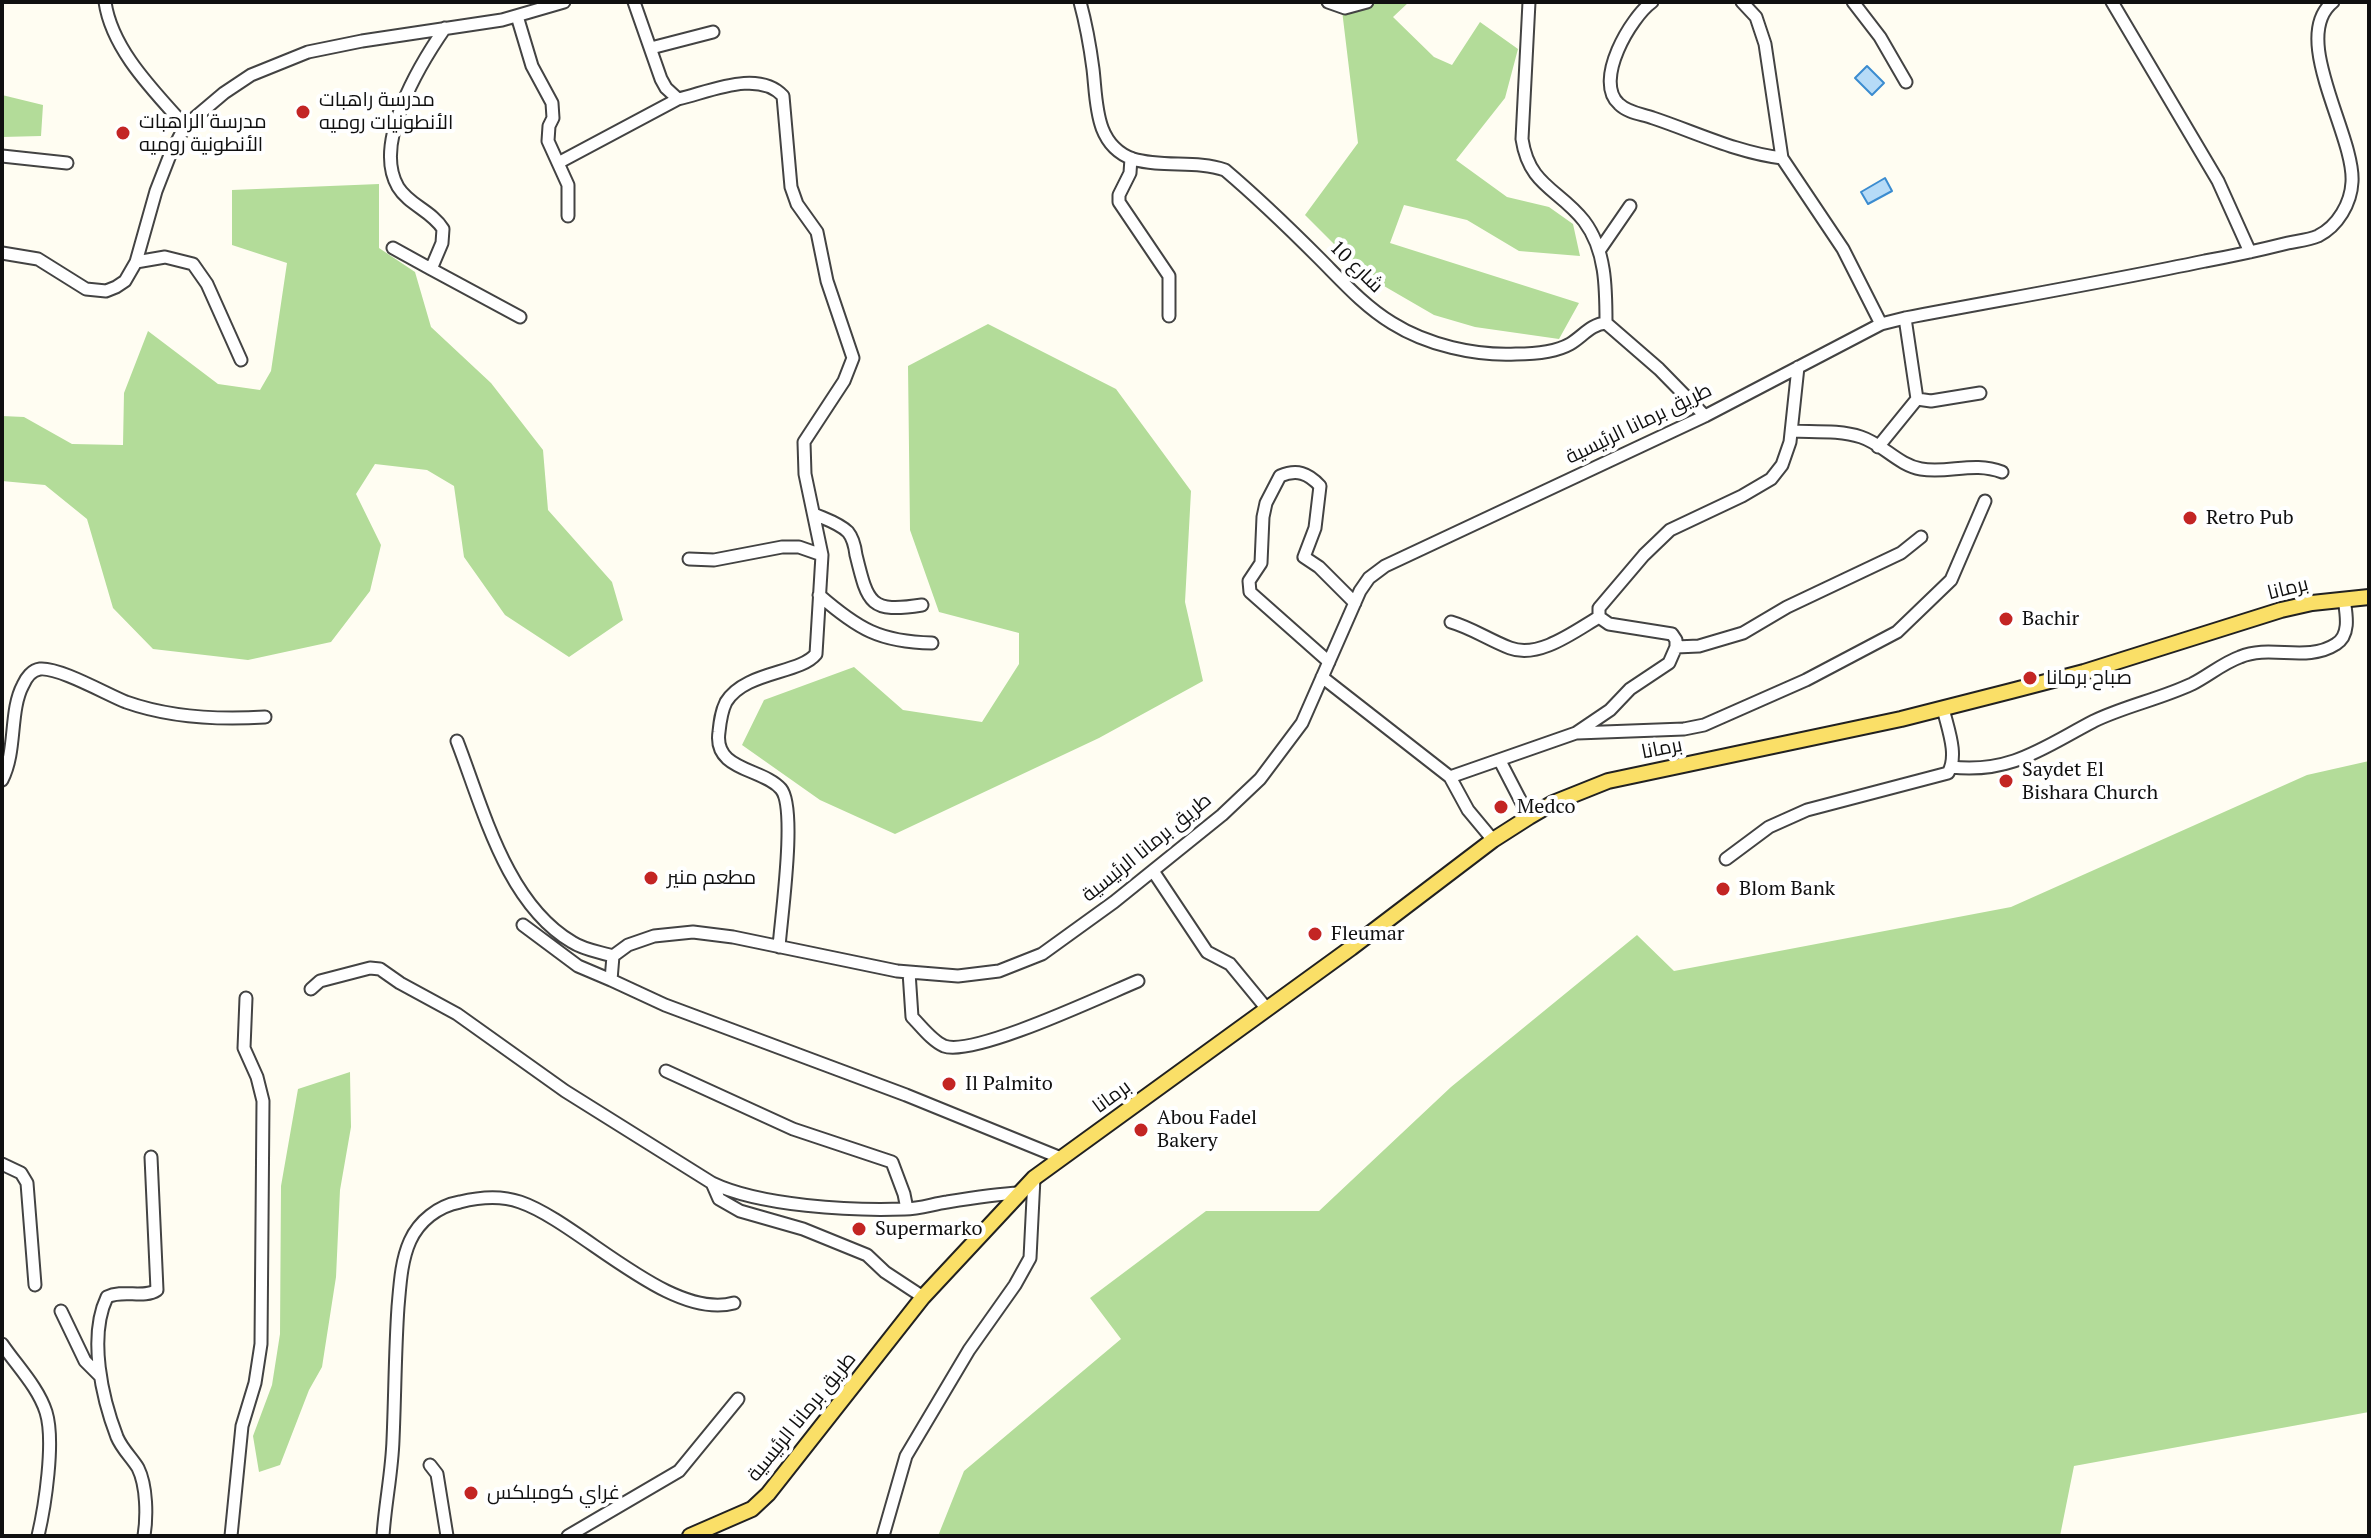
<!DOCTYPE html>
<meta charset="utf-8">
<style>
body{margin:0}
#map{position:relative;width:2371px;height:1538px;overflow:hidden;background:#fffdf2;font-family:"PT Serif",serif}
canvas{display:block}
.frame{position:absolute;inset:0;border:4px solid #101010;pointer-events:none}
</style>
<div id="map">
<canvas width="2371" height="1538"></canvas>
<div class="frame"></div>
</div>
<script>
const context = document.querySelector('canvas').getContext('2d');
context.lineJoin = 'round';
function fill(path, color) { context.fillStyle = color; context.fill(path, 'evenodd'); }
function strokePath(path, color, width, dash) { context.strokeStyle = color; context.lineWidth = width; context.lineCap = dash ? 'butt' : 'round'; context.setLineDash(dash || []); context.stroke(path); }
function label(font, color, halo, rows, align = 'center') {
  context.font = font + ' "PT Serif",Cairo,serif'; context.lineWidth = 8; context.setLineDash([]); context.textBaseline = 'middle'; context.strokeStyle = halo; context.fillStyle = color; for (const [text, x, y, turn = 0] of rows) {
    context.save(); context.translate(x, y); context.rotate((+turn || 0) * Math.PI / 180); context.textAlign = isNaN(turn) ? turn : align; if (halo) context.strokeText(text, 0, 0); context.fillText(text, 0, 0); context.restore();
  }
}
const forest = new Path2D(`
 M1341,2H1409L1393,17L1434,57L1452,65L1480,22L1518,49L1505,98L1456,160L1507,197L1549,207L1573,224L1580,256L1519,251L1467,220L1404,205L1390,243L1579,303L1559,339L1475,327L1434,315L1365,275L1305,215L1358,143Z
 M2,95L43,105L41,136L2,137Z
 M379,184V248L415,272L431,327L491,383L543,450L548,510L612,582L623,620L569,657L505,615L464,557L454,486L427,470L375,464L356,494L381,545L370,591L331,642L248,660L153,649L113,608L87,519L45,485L2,481V416L24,417L72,444L123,445L124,393L148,331L218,384L260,390L271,371L287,263L232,245V190Z
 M988,324L1116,389L1191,491L1185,602L1203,681L1099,738L895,834L820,800L742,745L764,700L854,667L903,710L982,722L1019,664V633L939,612L910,530L908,366Z
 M2369,761V1412L2074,1466L2060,1536H938L964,1471L1121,1339L1090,1298L1206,1211H1319L1451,1087L1637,935L1674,971L2011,907L2307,775Z
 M350,1072L351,1127L340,1190L336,1277L322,1367L309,1390L280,1465L259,1472L253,1436L272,1385L280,1334L281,1186L298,1089Z`);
const water = new Path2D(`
 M1867,66L1884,83L1872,95L1855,78Z
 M1885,178L1892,191L1868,204L1861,192Z`);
const minor = new Path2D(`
 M105,2C112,50 154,91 185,126
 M634,2L661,79L666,88L678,99C709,92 758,69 783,96L791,187L797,204L817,232L827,281L853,358L844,381L804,442L805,474L822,555L816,654C800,674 745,671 726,702C721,712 720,722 719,732C713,771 763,768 781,789C797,808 781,918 779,947
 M1080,2C1086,24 1090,46 1093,69C1097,102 1094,145 1133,159C1163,168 1196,160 1225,170C1258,198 1289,228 1319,258C1342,281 1364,306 1392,323C1427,345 1475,356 1516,354C1533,354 1554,353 1570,344C1582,337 1591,324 1606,323L1659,369L1705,416
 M1328,2L1345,8L1367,2
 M1529,2L1522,139C1529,186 1559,189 1584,221C1606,250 1606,288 1606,323
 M1652,2C1631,17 1593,81 1619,104C1628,113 1642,114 1653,118C1695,132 1738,153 1782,158
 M1742,2L1756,17L1765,44L1782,158L1843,249L1881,324
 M1853,2L1880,37L1906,82
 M2112,2L2218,181L2250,252
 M517,16L532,66L552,103L553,118L549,126L548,141L568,185V216
 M445,28C420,64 372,143 398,187C409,205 432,211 443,229L442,243L431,269L520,317
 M651,48L713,32
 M2,156L67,163
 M1131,158L1130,173L1119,195V202L1169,276V316
 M558,163L678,99
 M393,248L431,269
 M1599,251L1630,206
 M2,253L38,259L86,289L106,291L116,287L125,281L136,262L156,191L170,155L185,126L224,93L251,75L308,52L362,41L502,20L564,2
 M136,262L165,257L193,264L207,284L241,360
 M1905,318L1917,399L1931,401L1980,393
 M1792,431C1814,432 1840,430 1861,437C1883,444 1898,465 1921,469C1948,474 1974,461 2002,472
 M1878,447L1917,399
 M814,514C825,519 839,523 848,532C853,538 855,547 856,555C868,604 870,613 922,605
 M689,559L714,560L782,547H799L822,555
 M819,595C858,629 880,642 932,643
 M1451,622C1472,628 1489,640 1510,648C1539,659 1575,631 1599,617
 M1676,647L1699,646L1743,633L1787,607L1901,553L1921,537
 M1329,662L1250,592L1249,581L1261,563L1263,517L1266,503L1280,476C1297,469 1308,473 1320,486L1315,528L1304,557L1319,567L1355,603
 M1322,677L1450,777L1468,810L1493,840
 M1577,733L1684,729L1704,725L1806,680L1897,632L1951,580L1985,501
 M457,741C483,808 506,903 572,942C584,950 600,952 613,956
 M1500,761L1529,817
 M1951,767C2011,774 2044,747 2094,721C2125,706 2160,699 2192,684C2208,676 2223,663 2240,657C2270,644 2307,663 2336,644C2351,635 2346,613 2344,599
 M1450,777L1576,733L1610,710L1630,689L1669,663L1676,647V640L1672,634L1609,624L1599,617V608L1644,555L1670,530L1742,496L1771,479L1782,465L1790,442L1798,367
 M2,780C17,751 9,711 23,685C26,678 32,670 40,669C59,667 106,694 126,702C171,718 218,720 265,717
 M1726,859L1769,827L1807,810L1948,773C1959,755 1947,727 1943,708
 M1153,871L1207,952L1230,964L1267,1009
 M523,925L578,966L611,980
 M909,972L912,1017C921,1026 932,1041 944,1046C974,1057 1104,995 1138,981
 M311,989L320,981L370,968L380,969L400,983L457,1014L565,1091L712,1183C760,1206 851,1211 905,1209C919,1209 933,1204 947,1202C971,1198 995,1194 1020,1193
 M666,1071L793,1129L892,1162L904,1194L907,1209
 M1061,1158L906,1095L665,1005L611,980L613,956L628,945L654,936L693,932L733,937L897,971L958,976L999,971L1042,954L1114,902L1222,815L1260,779L1302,723L1360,591L1369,578L1385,566L1705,416L1881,324L1905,318C2005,299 2105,282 2205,261C2233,256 2260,250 2288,243C2297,241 2309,240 2318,236C2338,226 2351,203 2352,182C2355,135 2289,37 2333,2
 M2,1164L21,1173L27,1183L35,1285
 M712,1183L719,1199L740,1211L803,1229L867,1255L885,1272L923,1297
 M61,1311L85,1361L100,1376
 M2,1344C17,1366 38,1387 46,1412C55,1441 45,1506 38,1536
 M430,1465L437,1474L447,1536
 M144,1536C147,1517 147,1486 138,1468C132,1458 122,1449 117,1437C102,1398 88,1337 107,1297C123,1289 144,1299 157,1290L151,1157
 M231,1536L242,1426L255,1383L261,1344L263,1101L257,1077L244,1048L246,998
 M383,1536C385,1504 392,1472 393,1440C395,1395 395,1351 398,1307C400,1285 401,1261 410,1241C419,1221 438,1206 460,1202C480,1197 500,1195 520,1202C579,1222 669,1321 734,1303
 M568,1536L679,1471L738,1399
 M883,1536L906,1456L969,1350L1015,1285L1030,1258L1034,1178`);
const major = new Path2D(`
 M690,1536L752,1509L768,1494L923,1297L1034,1178L1351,948L1493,840L1529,817L1553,803L1608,781L1901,719L2011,691L2084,672L2281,610L2312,603L2369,597`);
const markers = [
 [303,112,8,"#c32524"],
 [123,133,8,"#c32524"],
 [2190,518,8,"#c32524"],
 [2006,619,8,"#c32524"],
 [2030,678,8,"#c32524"],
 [2006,781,8,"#c32524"],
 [1501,807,8,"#c32524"],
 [651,878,8,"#c32524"],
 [1723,889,8,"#c32524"],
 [1315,934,8,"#c32524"],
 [949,1084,8,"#c32524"],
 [1141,1130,8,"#c32524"],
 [859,1229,8,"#c32524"],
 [471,1493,8,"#c32524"]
];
const poiNames = [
 ["مدرسة راهبات",319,100],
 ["الأنطونيات روميه",319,123],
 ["مدرسة الراهبات",139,122],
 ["الأنطونية روميه",139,145],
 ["Retro Pub",2206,518],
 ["Bachir",2022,619],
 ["صباح برمانا",2046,678],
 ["Saydet El",2022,770],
 ["Bishara Church",2022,793],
 ["Medco",1517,807],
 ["مطعم منير",667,878],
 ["Blom Bank",1739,889],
 ["Fleumar",1331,934],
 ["Il Palmito",965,1084],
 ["Abou Fadel",1157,1118],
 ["Bakery",1157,1141],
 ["Supermarko",875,1229],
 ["غراي كومبلكس",487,1493]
];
const streetNames = [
 ["شارع 10",1356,267,44],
 ["طريق برمانا الرئيسية",1639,424,-26],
 ["برمانا",2288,589,-14],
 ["برمانا",1662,749,-11],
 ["طريق برمانا الرئيسية",1147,848,-39],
 ["برمانا",1112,1097,-36],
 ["طريق برمانا الرئيسية",802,1417,-51]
];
fill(forest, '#b3dc99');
fill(water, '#b6dbf7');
strokePath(water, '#3b8cd0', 2);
strokePath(minor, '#434343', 15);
strokePath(major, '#212121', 18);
strokePath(minor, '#fff', 11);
strokePath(major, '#fadf67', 14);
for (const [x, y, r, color] of markers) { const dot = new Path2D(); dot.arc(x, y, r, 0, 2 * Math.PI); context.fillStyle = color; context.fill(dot); strokePath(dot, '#fff', 3); }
label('20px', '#101010', '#fff', poiNames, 'left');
label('20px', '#101010', '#fff', streetNames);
</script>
